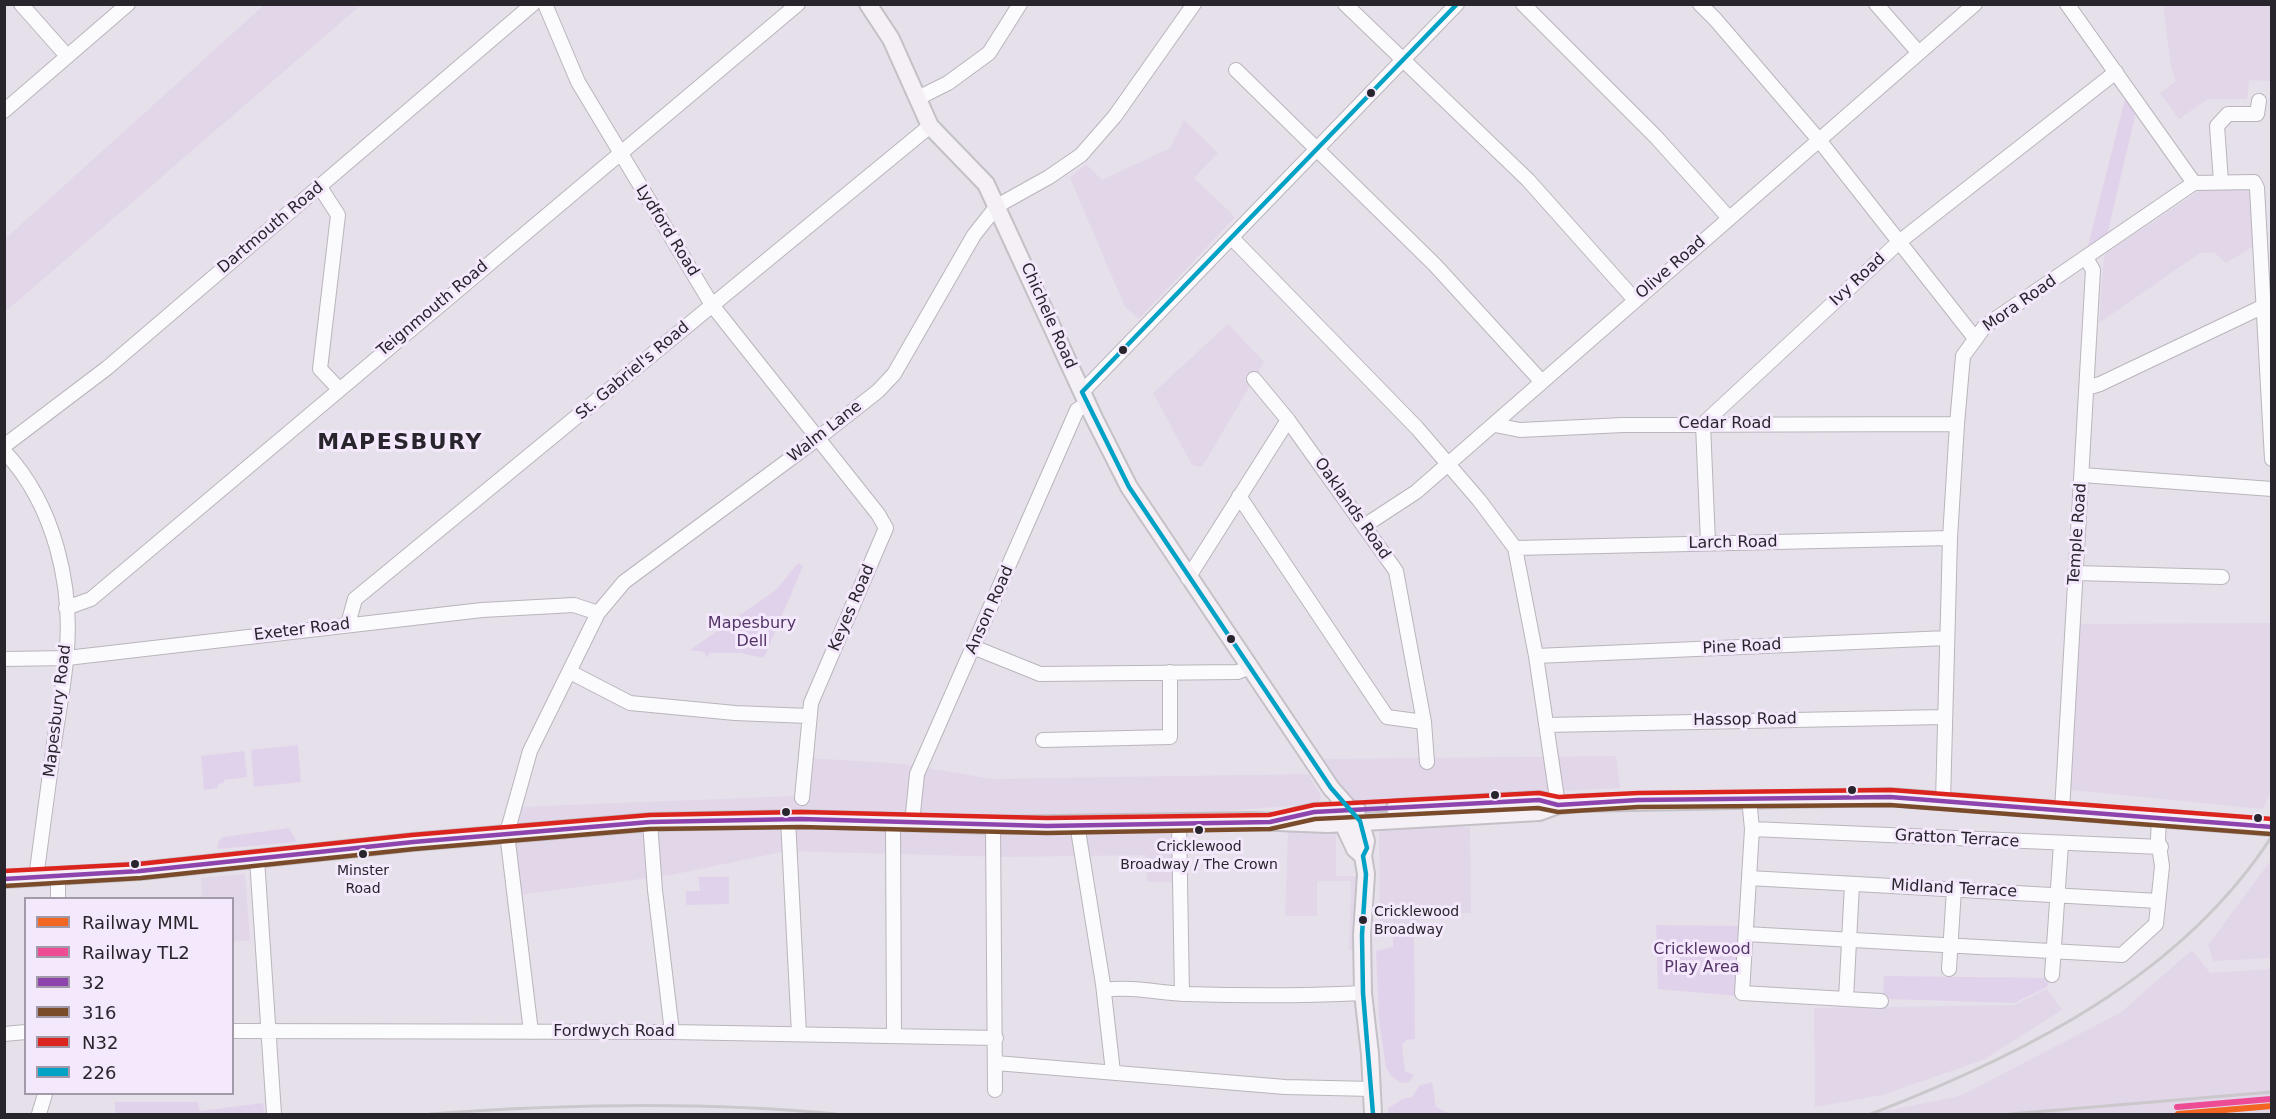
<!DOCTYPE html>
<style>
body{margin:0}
#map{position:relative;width:2276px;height:1119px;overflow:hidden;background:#e6e0ea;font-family:"DejaVu Sans",sans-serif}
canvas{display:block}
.frame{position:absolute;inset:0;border:6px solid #29252c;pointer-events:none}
.legend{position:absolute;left:24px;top:897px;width:210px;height:198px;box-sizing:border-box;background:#f4e8fc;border:2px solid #a39aa9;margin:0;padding:8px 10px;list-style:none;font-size:18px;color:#29252c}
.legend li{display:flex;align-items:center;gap:12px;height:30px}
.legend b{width:30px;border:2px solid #a39aa9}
</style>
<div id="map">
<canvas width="2276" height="1119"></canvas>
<div class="frame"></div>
<ul class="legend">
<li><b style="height:8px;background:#f26522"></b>Railway MML</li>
<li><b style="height:8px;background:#ee4b95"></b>Railway TL2</li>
<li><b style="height:8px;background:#8e44ad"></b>32</li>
<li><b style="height:8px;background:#7a4b2a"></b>316</li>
<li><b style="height:8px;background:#dc241f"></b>N32</li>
<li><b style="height:8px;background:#02a2c6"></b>226</li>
</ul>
</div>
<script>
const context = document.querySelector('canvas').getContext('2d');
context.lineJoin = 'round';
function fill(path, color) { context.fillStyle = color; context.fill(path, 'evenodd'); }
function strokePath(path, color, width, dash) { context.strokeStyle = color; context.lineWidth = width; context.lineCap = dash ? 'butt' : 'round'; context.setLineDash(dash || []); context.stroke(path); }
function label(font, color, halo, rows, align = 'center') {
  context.font = font + ' "DejaVu Sans",sans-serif'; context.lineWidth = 6; context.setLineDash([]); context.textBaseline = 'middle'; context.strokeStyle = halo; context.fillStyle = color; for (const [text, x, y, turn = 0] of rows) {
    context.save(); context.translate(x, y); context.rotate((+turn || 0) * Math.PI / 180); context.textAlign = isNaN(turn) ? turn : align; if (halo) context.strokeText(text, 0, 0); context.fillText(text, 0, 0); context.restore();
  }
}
const built = new Path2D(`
 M264,5H361L5,312V239Z
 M2163,5H2271V81L2249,80L2247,99H2208L2179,119L2160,93L2176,81L2171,66Z
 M1184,120L1218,153L1194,178L1235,217L1139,319L1125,307L1070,178L1086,164L1102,180L1170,148Z
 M2250,188L2254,246L2226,263L2214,252L2200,253L2099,323L2104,256L2107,252L2201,190Z
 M1228,324L1264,362L1202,467L1192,465L1153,393Z
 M2271,623V791L2263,809L2071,790L2077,624Z
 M1616,756L1620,788L1477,795L1431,800L1345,801L1320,759Z
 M808,758L905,764L991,779L1308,774L1321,796L1320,800L1314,804L1173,815L1176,882H1147L1146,855L1008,857L786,851L671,875L517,895L508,836L518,807L796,796Z
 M1383,827H1470L1471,913L1420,914L1419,928L1380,931L1379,834Z
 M1336,829V876H1357L1354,950L1349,949L1351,881H1317V916H1285L1288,832Z
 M2271,860V958L2213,961L2208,945Z
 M245,874L250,940L233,942L232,898H202L201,878Z
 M2192,950L2210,973L2271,969V1114H1871L1960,1096L2120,1013Z
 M2047,989L2062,1010L1983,1060L1882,1095L1815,1107L1814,1008L2015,1005Z`);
const green = new Path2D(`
 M2125,99L2136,112L2107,235L2088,246Z
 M798,563L803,566L764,658L741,653H709L707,658L704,652L690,650L777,589Z
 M298,745L301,782L254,787L251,750Z
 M244,751L247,777L224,780V783L218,784V788L204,790L201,756Z
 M289,828L297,842L217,849L219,840L223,837Z
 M698,877H729V904L686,905V891H700Z
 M1656,925L1740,926L1737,996L1658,989Z
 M1414,936L1415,1039L1407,1040L1402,1044L1405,1071L1414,1075L1409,1082L1401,1083L1391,1076L1386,1067L1379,1019L1376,951L1393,947V937Z
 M1884,976L2049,978L2047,987L2014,1003L1890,999L1883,997Z
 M1432,1082L1436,1107L1450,1114H1388V1108L1403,1099L1412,1097L1419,1086Z
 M115,1102H198L200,1111L263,1103L265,1114H115Z`);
const minor = new Path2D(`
 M21,4L67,56
 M545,4L578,82L712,305L878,514L886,528L811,703L802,798
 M1345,4L1528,180L1635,300
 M1523,4L1656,137L1729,218
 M1700,4L1715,19L1819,140L1974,337
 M1876,4L1919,53
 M2067,4L2194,183
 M1236,70L1435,265L1542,382
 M918,98L948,83L989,53L1020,4
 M4,111L128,4
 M2221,182L2217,126L2228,114H2257L2259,101
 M320,187L338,215L320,369L339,389
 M1232,238L1417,428L1479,500L1515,548L1536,656L1558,805
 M1254,379L1288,420L1396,571L1424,722L1427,762
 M2087,388L2100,384L2264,306
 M1082,392L1457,4
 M1495,425L1520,430L1623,425L1957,424
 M4,446L107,368L533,4
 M4,451C55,505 74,588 66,660C63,691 57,721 53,751C47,793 42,836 36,878
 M2082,475L2272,489
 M1239,496L1387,717L1424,722
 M1364,526L1416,492L1975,4
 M1708,543L1703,424L1899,242L2116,72
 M1515,548L1950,538
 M2076,573L2222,577
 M1188,578L1288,420
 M66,608L91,599L798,4
 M348,624L355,599L930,126
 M973,647L1040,674L1238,672L1249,667
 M1536,656L1947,638
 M4,659L67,658L482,610L574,605L598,613
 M570,672L630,703L735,713L808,716
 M1546,725L1944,717
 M1043,740L1170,737V672
 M1749,798L1752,829L1742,993L1881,1001
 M1943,801L1950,538L1957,424L1963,356L1985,326L2194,183L2254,182L2257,188L2272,459
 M2062,811L2093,270L2086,258
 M788,819L799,1034
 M650,822L655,890L672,1032
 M893,822L894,1036
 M1179,822L1182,994
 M912,823L917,774L1077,410L1088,404
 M1077,824L1103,984L1113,1072
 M993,825L995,1090
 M1752,829L2161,847
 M257,859L274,1114
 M1749,878L2158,901
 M58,898V877
 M1746,934L2122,955L2156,924L2162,866L2158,839L2159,818
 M1949,969L1954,889
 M2052,975L2061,844
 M1104,990C1132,986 1159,993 1187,994C1246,996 1304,996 1363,993
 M1846,999L1852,884
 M232,1031L672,1032L996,1038
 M531,1032L507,833L530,751L598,613L624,582L817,439L878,391L894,374L974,235L997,206L1049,177L1081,155L1115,116L1194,4
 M4,1034L26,1032
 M996,1063L1285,1087L1372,1089
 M39,1114L45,1094`);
const major = new Path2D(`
 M868,4L891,39L930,126L986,184L1094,418L1129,487L1331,788L1360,821L1366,841L1363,856L1366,874L1362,935L1363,993L1370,1054L1373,1114
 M1395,808L1539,800L1558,805
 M1293,817L1314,812L1357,810
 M1340,817L1355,849L1363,856
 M4,879L140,871L413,842L650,822L801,819L993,825L1253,821L1328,824L1539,812L1558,805L1581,803L1890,797L2272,827`);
const rail = new Path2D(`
 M430,1114C565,1104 701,1101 836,1114
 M1871,1114C2023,1055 2181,977 2272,836
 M2010,1114L2272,1092`);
const bus1 = new Path2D(`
 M4,879L140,871L413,842L650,822L801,819L1047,826L1270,822L1314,812L1539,800L1558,805L1638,800L1890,797L2272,827`);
const bus2 = new Path2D(`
 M4,886L141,878L414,849L650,829L801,827L1047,833L1270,829L1315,819L1538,808L1558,812L1638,807L1890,805L2271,834`);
const bus3 = new Path2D(`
 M4,871L139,864L412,835L650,815L801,812L1047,818L1269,815L1314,805L1539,793L1559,797L1638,793L1891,790L2272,819`);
const bus4 = new Path2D(`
 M1082,392L1129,487L1331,788L1360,821L1367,848L1363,856L1366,874L1362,935L1363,993L1373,1114
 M1082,392L1457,4`);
const rail1 = new Path2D(`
 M2178,1114L2272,1106`);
const rail2 = new Path2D(`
 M2177,1107L2271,1099`);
const markers = [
 [1371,93,5,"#29252c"],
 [1123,350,5,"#29252c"],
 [1231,639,5,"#29252c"],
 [1852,790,5,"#29252c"],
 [1495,795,5,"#29252c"],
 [786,812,5,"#29252c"],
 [2258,818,5,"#29252c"],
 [1199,830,5,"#29252c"],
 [363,854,5,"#29252c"],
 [135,864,5,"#29252c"],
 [1363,920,5,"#29252c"]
];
const busNames = [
 ["Cricklewood",1199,847],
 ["Broadway / The Crown",1199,865],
 ["Minster",363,871],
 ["Road",363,889],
 ["Cricklewood",1374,912,"left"],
 ["Broadway",1374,930,"left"]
];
const streetNames = [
 ["Dartmouth Road",271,228,-40],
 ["Lydford Road",667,231,58],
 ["Olive Road",1671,268,-41],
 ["Ivy Road",1858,280,-43],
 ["Mora Road",2020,304,-35],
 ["Teignmouth Road",433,309,-40],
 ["Chichele Road",1048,316,66],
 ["St. Gabriel's Road",633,371,-40],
 ["Cedar Road",1725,424],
 ["Walm Lane",825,432,-38],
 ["Oaklands Road",1352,509,55],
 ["Temple Road",2078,534,-86],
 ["Larch Road",1733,543,-1],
 ["Keyes Road",852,608,-67],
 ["Anson Road",990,610,-66],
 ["Exeter Road",302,630,-7],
 ["Pine Road",1742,647,-3],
 ["Mapesbury Road",58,711,-83],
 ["Hassop Road",1745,720,-1],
 ["Gratton Terrace",1957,839,3],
 ["Midland Terrace",1954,889,3],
 ["Fordwych Road",614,1032]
];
const parkNames = [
 ["Mapesbury",752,624],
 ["Dell",752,642],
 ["Cricklewood",1702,950],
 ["Play Area",1702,968]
];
const districtNames = [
 ["MAPESBURY",400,443]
];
fill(built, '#e2d6e9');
fill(green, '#e1d2eb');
strokePath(minor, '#b9b5bc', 16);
strokePath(major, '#c3c0c6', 20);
strokePath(minor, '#fbfafc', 14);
strokePath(major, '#f4f0f6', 16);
strokePath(rail, '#cac8cb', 3);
strokePath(bus1, '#8e44ad', 4.5);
strokePath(bus2, '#7a4b2a', 4.5);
strokePath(bus3, '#dc241f', 4.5);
strokePath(bus4, '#02a2c6', 4.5);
strokePath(rail1, '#f26522', 6);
strokePath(rail2, '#ee4b95', 6);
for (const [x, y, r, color] of markers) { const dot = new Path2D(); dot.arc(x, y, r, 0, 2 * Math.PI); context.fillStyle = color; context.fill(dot); strokePath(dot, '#f4e8fc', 2); }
label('14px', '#29252c', '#f4e8fc', busNames);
label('16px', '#29252c', '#f4e8fc', streetNames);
label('16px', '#553568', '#f4e8fc', parkNames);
context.letterSpacing = '1.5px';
label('bold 22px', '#29252c', '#f4e8fc', districtNames);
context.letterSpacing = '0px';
</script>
